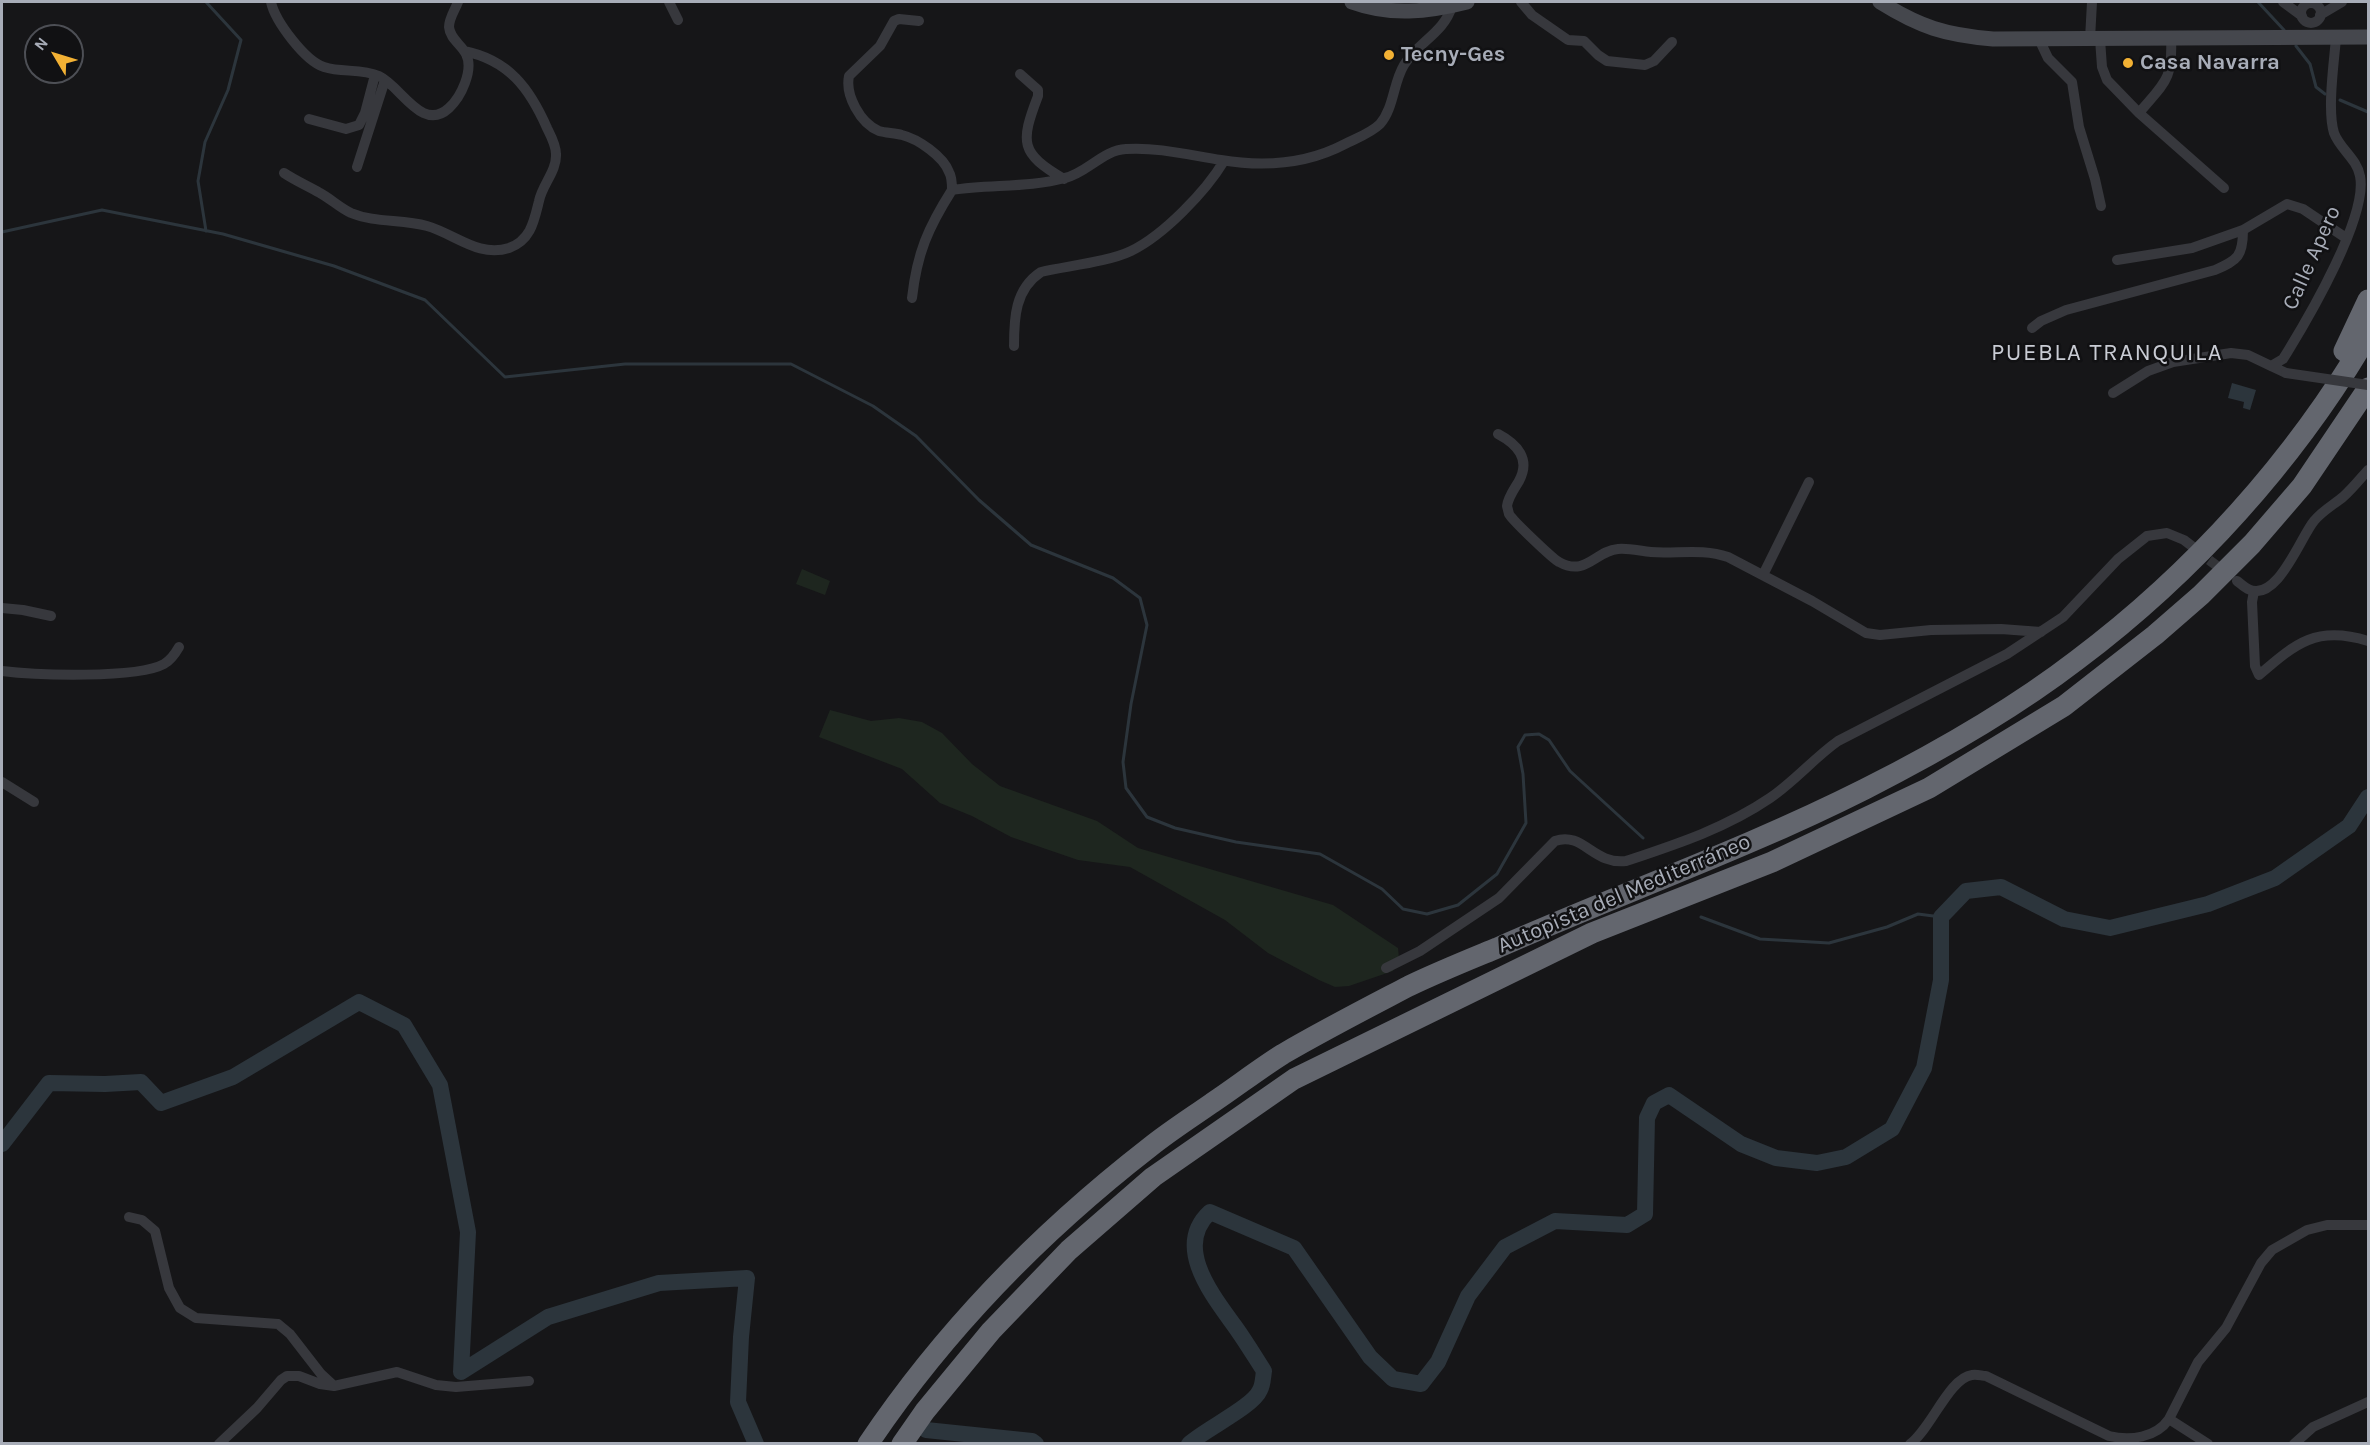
<!DOCTYPE html>
<meta charset="utf-8">
<style>
body{margin:0}
#map{position:relative;width:2370px;height:1445px;overflow:hidden;background:#161618;font-family:Karla,sans-serif}
canvas{display:block}
.frame{position:absolute;inset:0;border:3px solid #a8adb8;pointer-events:none}
.north{position:absolute;left:24px;top:24px;width:60px;height:60px;box-sizing:border-box;background:#111113;border:2px solid #4d4f55;border-radius:50%;rotate:308deg;font-size:16px;font-weight:700;line-height:24px;text-align:center;color:#a8adb8}
.north::after{content:'';display:block;margin:auto;width:21px;height:27px;background:#f2b134;clip-path:polygon(50% 0,100% 100%,50% 72%,0 100%)}
</style>
<div id="map">
<canvas width="2370" height="1445"></canvas>
<div class="frame"></div>
<div class="north">N</div>
</div>
<script>
const context = document.querySelector('canvas').getContext('2d');
context.lineJoin = 'round';
function fill(path, color) { context.fillStyle = color; context.fill(path, 'evenodd'); }
function strokePath(path, color, width, dash) { context.strokeStyle = color; context.lineWidth = width; context.lineCap = dash ? 'butt' : 'round'; context.setLineDash(dash || []); context.stroke(path); }
function label(font, color, halo, rows, align = 'center') {
  context.font = font + ' Karla,sans-serif'; context.lineWidth = 5; context.setLineDash([]); context.textBaseline = 'middle'; context.strokeStyle = halo; context.fillStyle = color; for (const [text, x, y, turn = 0] of rows) {
    context.save(); context.translate(x, y); context.rotate((+turn || 0) * Math.PI / 180); context.textAlign = isNaN(turn) ? turn : align; if (halo) context.strokeText(text, 0, 0); context.fillText(text, 0, 0); context.restore();
  }
}
const green = new Path2D(`
 M802,569L830,581L825,595L796,584Z
 M830,710L871,721L899,718L922,722L942,733L972,764L1000,786L1097,821L1138,848L1333,905L1398,948L1399,959L1393,971L1349,986L1335,987L1319,980L1268,953L1225,920L1130,867L1078,860L1011,837L972,816L940,803L902,769L819,737Z`);
const water = new Path2D(`
 M2232,383L2256,390L2250,410L2243,408L2244,402L2228,398Z`);
const stream = new Path2D(`
 M206,2L241,40L228,90L205,142L198,181L206,231
 M2258,2L2284,30
 M2296,46L2310,64L2316,87L2325,94
 M2340,100L2368,112
 M2,232L102,210L223,234L334,266L425,300L505,377L625,364H791L873,406L916,436L979,500L1031,545L1113,578L1140,598L1147,625L1131,704L1123,762L1126,788L1147,817L1175,828L1236,842L1320,854L1382,889L1403,909L1427,914L1458,905L1497,874L1526,823L1523,774L1518,747L1525,735L1539,734L1549,740L1570,771L1643,838
 M1701,917L1760,939L1829,943L1887,927L1918,914L1941,917`);
const river = new Path2D(`
 M2,1144L49,1083L105,1084L141,1082L161,1103L233,1077L359,1002L404,1025L440,1085L468,1232L461,1372L548,1317L659,1283L747,1278L741,1337L738,1402L756,1444
 M926,1430L1032,1441L1036,1444
 M1189,1444C1205,1429 1253,1407 1260,1390C1263,1385 1263,1377 1264,1371C1255,1357 1246,1342 1236,1328C1214,1297 1172,1247 1210,1212L1294,1248L1370,1357L1393,1379L1421,1384L1438,1362L1468,1296L1505,1247L1555,1221L1627,1225L1645,1214L1647,1118L1654,1103L1669,1095L1741,1144L1776,1158L1817,1163L1846,1157L1892,1129L1924,1068L1941,980V917L1966,891L2001,887L2064,919L2110,928L2208,904L2275,878L2349,826L2368,797`);
const minorTunnel = new Path2D(`
 M2197,551L2228,574`);
const minor = new Path2D(`
 M271,2C275,21 305,61 324,67C342,73 361,68 379,76C401,86 422,133 449,108C461,97 474,70 466,54C461,44 450,39 449,27C449,18 455,10 458,2
 M669,2L678,20
 M1521,2L1532,15L1568,40L1584,41L1598,55L1607,61L1645,65L1654,61L1672,42
 M2283,2L2302,16
 M2301 13a10 10 0 1 1 20 0a10 10 0 1 1-20 0Z
 M2320,15L2342,2
 M919,21L899,19L894,21L880,46L849,76C845,95 860,123 879,131C886,133 895,133 902,135C918,139 943,156 949,172C952,177 952,184 952,190
 M2039,39L2048,58L2072,82L2079,127L2095,179L2101,206
 M2090,39L2092,2
 M2100,39L2102,67L2107,80L2139,113L2224,188
 M1020,74L1038,90V96C1020,143 1020,153 1064,179
 M2139,113C2165,82 2173,80 2171,38
 M309,119L346,129L359,125L365,113L375,75
 M357,167L385,80
 M284,173C296,181 308,186 320,193C331,199 340,208 351,213C375,223 402,219 427,226C455,234 479,258 509,248C531,240 534,221 539,201C542,185 557,171 556,154C556,145 551,136 547,128C530,89 509,60 464,51
 M2117,260L2192,248L2243,230L2287,204L2303,209L2346,238
 M912,298C917,253 928,228 952,190C989,184 1029,188 1065,178C1087,173 1103,150 1126,149C1158,147 1189,155 1221,160C1263,167 1307,164 1345,144C1357,138 1371,133 1380,124C1394,108 1393,83 1404,65C1418,42 1444,33 1452,6
 M2032,328L2041,321L2066,310L2215,270C2238,260 2243,256 2243,230
 M1014,346C1014,318 1015,289 1041,272C1067,266 1108,262 1131,251C1164,235 1206,191 1224,161
 M2286,373L2271,366L2283,359L2288,351C2310,315 2368,216 2360,176C2357,159 2340,149 2334,133C2327,110 2334,63 2336,38
 M2113,393L2148,371L2173,362L2231,353L2248,355L2271,366
 M1498,434C1517,444 1531,459 1519,481C1515,488 1508,497 1507,506C1507,506 1509,514 1509,514C1512,520 1553,559 1559,562C1586,577 1595,551 1618,549C1629,548 1640,551 1651,552C1677,554 1702,548 1728,557L1812,601L1866,633L1880,635L1931,630L2001,629L2041,632
 M1763,575L1809,482
 M2237,581C2240,583 2244,587 2248,589C2277,604 2301,536 2314,521C2322,511 2333,505 2343,497C2352,489 2360,479 2368,470
 M2254,591L2252,602L2255,666L2259,675C2296,643 2317,625 2368,641
 M2,608L23,610L51,616
 M2,671C34,675 137,679 164,664C171,660 175,654 179,647
 M2,782L34,802
 M1386,968L1420,951L1499,898L1555,841C1583,831 1593,865 1626,861C1677,844 1726,828 1770,798C1795,781 1814,758 1838,741L2007,654L2063,617L2118,559L2147,536L2167,533L2184,540L2197,550
 M129,1217L142,1220L155,1231L169,1288L180,1308L196,1318L278,1324L290,1334L321,1374L334,1386L397,1372L436,1385L456,1387L529,1381
 M2169,1419L2208,1444
 M219,1444L257,1408L281,1380L287,1376H299L320,1384L334,1386
 M1910,1444C1931,1429 1949,1378 1972,1375C1977,1374 1982,1376 1986,1376L2109,1436C2130,1441 2156,1438 2169,1419L2198,1362L2226,1328L2261,1263L2272,1250L2307,1230L2327,1225H2368
 M2294,1444L2313,1427L2368,1402`);
const secondary = new Path2D(`
 M1352,2C1390,16 1428,12 1467,2
 M1880,2C1920,27 1945,35 1993,39L2368,37`);
const motorway = new Path2D(`
 M2344,351L2368,300
 M868,1444C944,1331 1043,1230 1150,1147C1170,1131 1192,1117 1212,1103C1236,1087 1259,1069 1283,1054C1324,1030 1367,1008 1409,986C1438,972 1468,960 1497,948C1619,894 1746,849 1865,789C1938,752 2012,710 2077,660C2193,573 2295,460 2368,335
 M902,1444L925,1411L991,1331L1069,1250L1153,1177L1294,1079L1592,933L1772,862L1929,788L2064,706L2155,635L2201,595L2252,544L2302,486L2368,388`);
const minorBridge = new Path2D(`
 M2286,373L2368,385`);
const markers = [
 [1389,55,6,"#f2b134"],
 [2128,63,6,"#f2b134"]
];
const poiNames = [
 ["Tecny-Ges",1401,55],
 ["Casa Navarra",2140,63]
];
const streetNames = [
 ["Calle Apero",2312,258,-66],
 ["Autopista del Mediterráneo",1624,894,-23]
];
const neighbourhoodNames = [
 ["PUEBLA TRANQUILA",2107,353]
];
fill(green, '#1e261f');
fill(water, '#2c353c');
strokePath(stream, '#2c353c', 3);
strokePath(river, '#2c353c', 16);
strokePath(minorTunnel, '#333438', 10, [10, 5]);
strokePath(minor, '#37383d', 10);
strokePath(secondary, '#45474d', 15);
strokePath(motorway, '#63666e', 21);
strokePath(minorBridge, '#37383d', 10);
for (const [x, y, r, color] of markers) { const dot = new Path2D(); dot.arc(x, y, r, 0, 2 * Math.PI); context.fillStyle = color; context.fill(dot); strokePath(dot, '#111113', 2); }
label('bold 22px', '#a8adb8', '#111113', poiNames, 'left');
label('22px', '#a8adb8', '#111113', streetNames);
context.letterSpacing = '1.5px';
label('24px', '#c9ccd4', '#111113', neighbourhoodNames);
context.letterSpacing = '0px';
</script>
